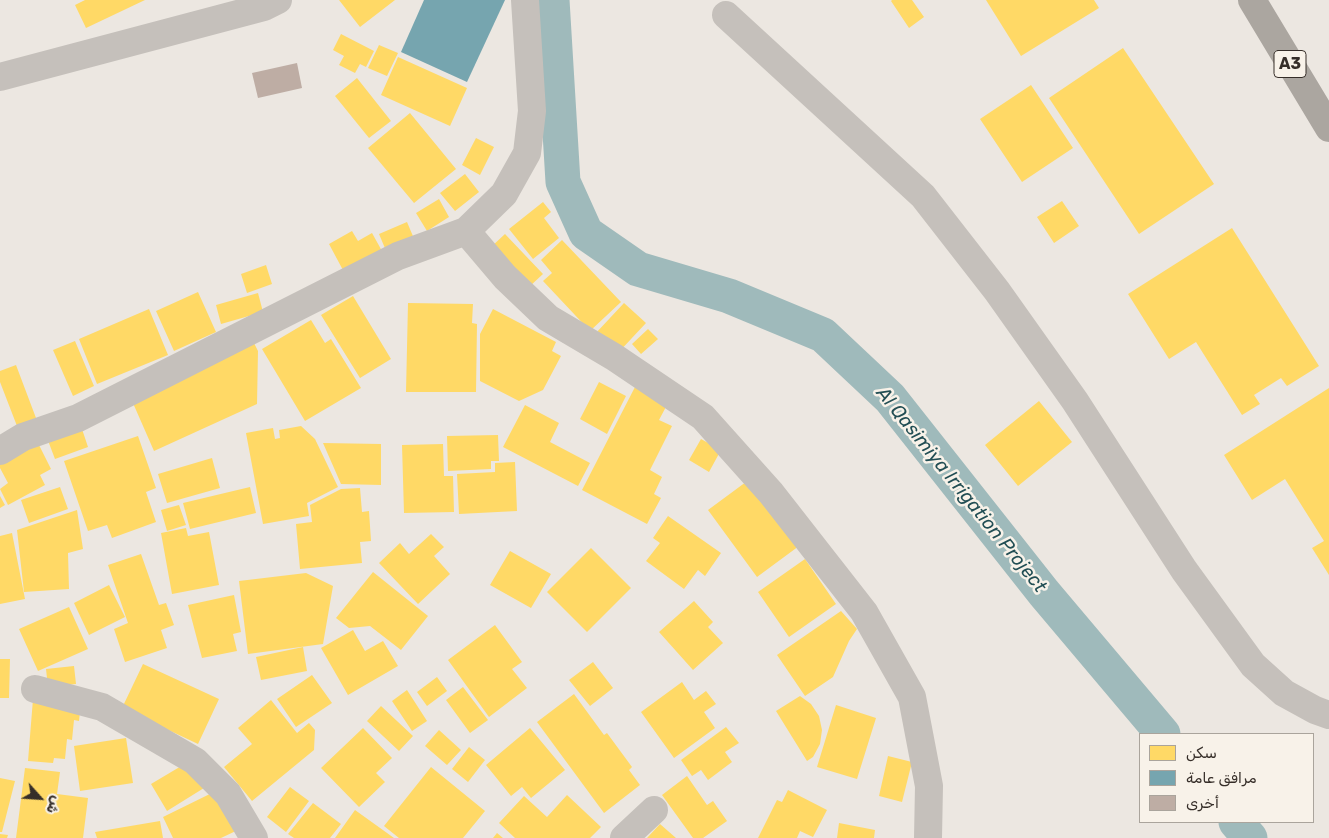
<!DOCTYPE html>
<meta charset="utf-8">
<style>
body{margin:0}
#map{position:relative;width:1329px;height:838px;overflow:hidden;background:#ece7e1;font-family:Rubik,Cairo,sans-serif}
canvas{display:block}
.legend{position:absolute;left:1139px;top:733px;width:175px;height:90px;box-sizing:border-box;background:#f8f2e9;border:1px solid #aaa49c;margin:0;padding:6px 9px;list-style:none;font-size:15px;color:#362e29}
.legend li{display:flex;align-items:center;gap:10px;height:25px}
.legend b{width:25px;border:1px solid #aaa49c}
.north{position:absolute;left:15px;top:773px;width:50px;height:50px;-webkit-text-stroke:4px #f8f2e9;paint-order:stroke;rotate:116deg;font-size:14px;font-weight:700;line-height:20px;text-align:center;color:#362e29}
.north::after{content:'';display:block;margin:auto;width:18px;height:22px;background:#362e29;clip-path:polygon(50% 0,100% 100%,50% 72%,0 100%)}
</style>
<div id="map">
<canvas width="1329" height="838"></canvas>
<ul class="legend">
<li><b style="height:14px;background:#ffd966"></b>سكن</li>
<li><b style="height:14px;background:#76a5af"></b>مرافق عامة</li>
<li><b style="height:14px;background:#beada4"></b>أخرى</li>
</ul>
<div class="north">ش</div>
</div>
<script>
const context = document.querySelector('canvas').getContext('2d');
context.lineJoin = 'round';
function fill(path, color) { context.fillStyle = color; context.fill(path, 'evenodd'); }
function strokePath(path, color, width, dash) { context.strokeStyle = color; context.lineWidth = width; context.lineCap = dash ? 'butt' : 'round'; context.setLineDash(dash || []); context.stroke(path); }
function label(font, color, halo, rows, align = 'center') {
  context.font = font + ' Rubik,sans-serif'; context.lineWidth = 5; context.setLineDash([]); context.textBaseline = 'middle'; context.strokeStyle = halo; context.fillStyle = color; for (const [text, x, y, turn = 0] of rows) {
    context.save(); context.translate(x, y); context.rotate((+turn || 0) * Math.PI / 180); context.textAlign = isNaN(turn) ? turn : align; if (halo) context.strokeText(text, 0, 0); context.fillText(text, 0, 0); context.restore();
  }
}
const homes = new Path2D(`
 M85,0H145L86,28L75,5Z
 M339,0H395L360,27Z
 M892,0H912L924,17L909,28L891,1Z
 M986,0H1094L1099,8L1021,56Z
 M341,34L374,51L366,67L360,64L355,73L339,65L344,56L333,50Z
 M379,45L398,53L387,76L368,68Z
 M1123,48L1214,184L1139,234L1049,98Z
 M398,57L467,88L450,126L381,95Z
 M357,78L391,121L369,138L335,96Z
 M1031,85L1073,148L1022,182L980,119Z
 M410,113L456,169L414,203L368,148Z
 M476,138L494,147L480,175L462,165Z
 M465,174L479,192L455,211L440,193Z
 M439,199L449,217L427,231L416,213Z
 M1062,201L1079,226L1054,243L1037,217Z
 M543,202L551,212L544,218L559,238L533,259L509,229Z
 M407,222L415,241L387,253L379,234Z
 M1232,228L1319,366L1287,386L1281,378L1254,395L1260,404L1242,415L1196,342L1169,359L1128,294Z
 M352,231L358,241L372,233L382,251L344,272L329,244Z
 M505,234L543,274L529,287L491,247Z
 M562,240L621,302L590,331L543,281L552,273L541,260Z
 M266,265L272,284L247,293L241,274Z
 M198,292L216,332L174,351L156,311Z
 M258,293L263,312L221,324L216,305Z
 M353,296L391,359L360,378L321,315Z
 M408,303L473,304L472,323L477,324L476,392H406Z
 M624,303L646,323L617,354L595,334Z
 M149,309L168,355L97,384L79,339Z
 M493,309L556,342L552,351L561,356L543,390L519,401L480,381V334Z
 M311,320L325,343L331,339L361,388L305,421L262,349Z
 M648,329L658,339L641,354L632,344Z
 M252,339L258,351L257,404L154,451L129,394Z
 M75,341L94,386L73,396L53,350Z
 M16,365L36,418L17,426L0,382V371Z
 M599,382L626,396L607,434L580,419Z
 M635,387L668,403L659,420L672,426L650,470L662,477L654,494L661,498L647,524L582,490Z
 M1329,388V575L1312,548L1324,541L1285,479L1252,500L1224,455Z
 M1039,401L1072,442L1018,486L985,445Z
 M525,405L559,423L550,442L590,463L578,486L503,447Z
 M81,426L88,447L55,459L47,438Z
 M301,426L315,439L338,487L307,503L309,516L263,524L246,433L273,428L275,439L280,438L279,430Z
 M498,435L499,461H491V469L448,471L447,436Z
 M138,436L156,488L146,492L156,522L112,538L107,525L88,531L64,461Z
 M701,439L721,450L709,472L689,460Z
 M37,441L51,469L40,475L45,485L8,505L0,489L8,483L0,468V460Z
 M323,443L381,444V485L341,484Z
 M443,444L444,476H453L454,512L404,513L402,445Z
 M212,458L220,488L167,503L158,474Z
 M515,462L517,511L459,514L457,474L495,472V463Z
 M750,479L799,546L757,577L708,510Z
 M60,487L68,509L29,523L21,500Z
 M250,487L256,513L190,529L183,503Z
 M360,488L362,512L369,511L371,541L360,542L362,563L300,569L296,524L312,522L310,505L341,489Z
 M0,496L5,505L0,508Z
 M179,505L186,525L167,531L161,510Z
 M77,510L83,549L68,553L69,589L24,592L17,530Z
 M668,516L721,553L705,576L698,570L684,589L646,561L660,543L653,538Z
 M186,528L188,536L209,532L219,585L172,594L161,533Z
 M12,533L25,599L0,604V536Z
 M431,534L444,547L434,556L450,574L418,604L379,563L400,543L409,554Z
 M591,548L631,588L587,632L547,592Z
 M510,551L551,574L531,608L490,585Z
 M141,554L159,605L166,603L174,625L161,630L167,648L125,662L114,629L128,623L108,565Z
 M805,559L836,604L789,637L758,592Z
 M373,572L428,616L401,650L370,626L349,628L336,618Z
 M306,573L333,586L323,644L248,654L239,581Z
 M109,585L125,617L89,635L74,603Z
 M234,595L241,632L233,634L237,651L202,658L188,605Z
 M694,601L713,622L708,627L723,643L693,670L659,632Z
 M69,607L88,649L38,671L19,629Z
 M841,611L857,629L849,641L833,677L805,696L777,655Z
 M495,625L522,662L512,669L527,688L489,717L448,660Z
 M353,630L365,651L383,641L398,666L348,695L321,648Z
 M303,647L307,671L261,680L256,657Z
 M0,659H10L9,698H0Z
 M593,662L613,688L590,706L569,680Z
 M143,664L219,699L198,744L122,708Z
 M74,666L76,684L48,687L46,669Z
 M312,675L332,703L296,727L277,699Z
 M437,677L447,691L427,706L417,692Z
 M682,682L694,700L706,691L716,704L704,712L715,728L674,758L641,712Z
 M463,687L488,720L470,733L446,700Z
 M407,690L427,721L412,731L392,701Z
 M574,694L604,735L607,733L632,767L629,770L640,785L604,813L537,722Z
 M800,696L811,704L819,716L822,730L820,744L813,757L807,761L776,711Z
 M33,699L81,702L79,721L74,720L72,740L67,739L65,759L54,758L53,763L28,761Z
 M271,700L297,733L309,723L315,730L314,750L252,801L224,767L252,744L238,728Z
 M836,705L876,718L857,779L817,767Z
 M381,706L413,736L399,751L367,721Z
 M726,727L739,743L725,752L732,762L708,780L701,770L692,776L681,760Z
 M363,728L392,758L376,773L385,782L359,807L321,768Z
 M530,728L565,770L531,798L522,787L511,796L486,765Z
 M439,730L461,750L447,765L425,746Z
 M126,738L133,783L80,791L74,746Z
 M469,747L485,760L468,782L452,769Z
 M888,756L912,762L902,802L879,796Z
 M188,762L204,788L167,811L151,784Z
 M431,767L485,811L463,838H399L384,826Z
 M25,768L60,772L57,794L88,798L83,838H16Z
 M687,776L707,805L713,801L727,821L703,838H693L662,795Z
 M0,778L15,781L2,832H0Z
 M290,787L309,801L286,832L267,817Z
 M220,789L240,829L221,838H173L163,817Z
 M788,790L827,810L813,837L800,831L797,838H758L777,800L782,802Z
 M567,795L601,827L590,838H515L499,823L524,796L547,817Z
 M313,803L341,824L330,838H294L288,834Z
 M355,810L394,838H335Z
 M160,821L163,838H97L95,832Z
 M839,823L875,830L874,838H837Z
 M660,824L676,838H647Z
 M497,833L503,838H493Z
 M0,834L8,835L7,838H0Z`);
const public = new Path2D(`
 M424,0H505L467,82L401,52Z`);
const canal = new Path2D(`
 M552,0L563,182L586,233L638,269L729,296L823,335L890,398L1044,593L1163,734
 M1236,822L1250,838`);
const building = new Path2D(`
 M297,63L302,88L258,98L252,73Z`);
const minor = new Path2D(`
 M726,15L923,196L997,291L1075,401L1184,570L1253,665L1284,693L1315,710L1329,715
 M0,77L264,7L278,0
 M466,231L505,277L548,318L614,357L703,417L771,493L864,612L912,697L929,786L928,838
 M0,451L23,437L78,418L398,256L466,231L504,194L527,153L532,111L525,0
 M35,689L102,707L195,761L228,794L254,838
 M624,838L654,810`);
const highway = new Path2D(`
 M1252,0L1329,128`);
const shields = [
 [1290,64,32]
];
const shieldNames = [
 ["A3",1290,64]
];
const waterNames = [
 ["Al Qasimiya Irrigation Project",961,490,51]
];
fill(homes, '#ffd966');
fill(public, '#76a5af');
strokePath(canal, '#9fbabb', 35);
fill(building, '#beada4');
strokePath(minor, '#c5c0bb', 28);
strokePath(highway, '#aba6a0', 28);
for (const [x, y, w] of shields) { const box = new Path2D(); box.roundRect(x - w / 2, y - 13.5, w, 27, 4); context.fillStyle = '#f8f2e9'; context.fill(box); strokePath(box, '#362e29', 1); }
label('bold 16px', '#362e29', null, shieldNames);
label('italic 19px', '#224e54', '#f8f2e9', waterNames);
</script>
